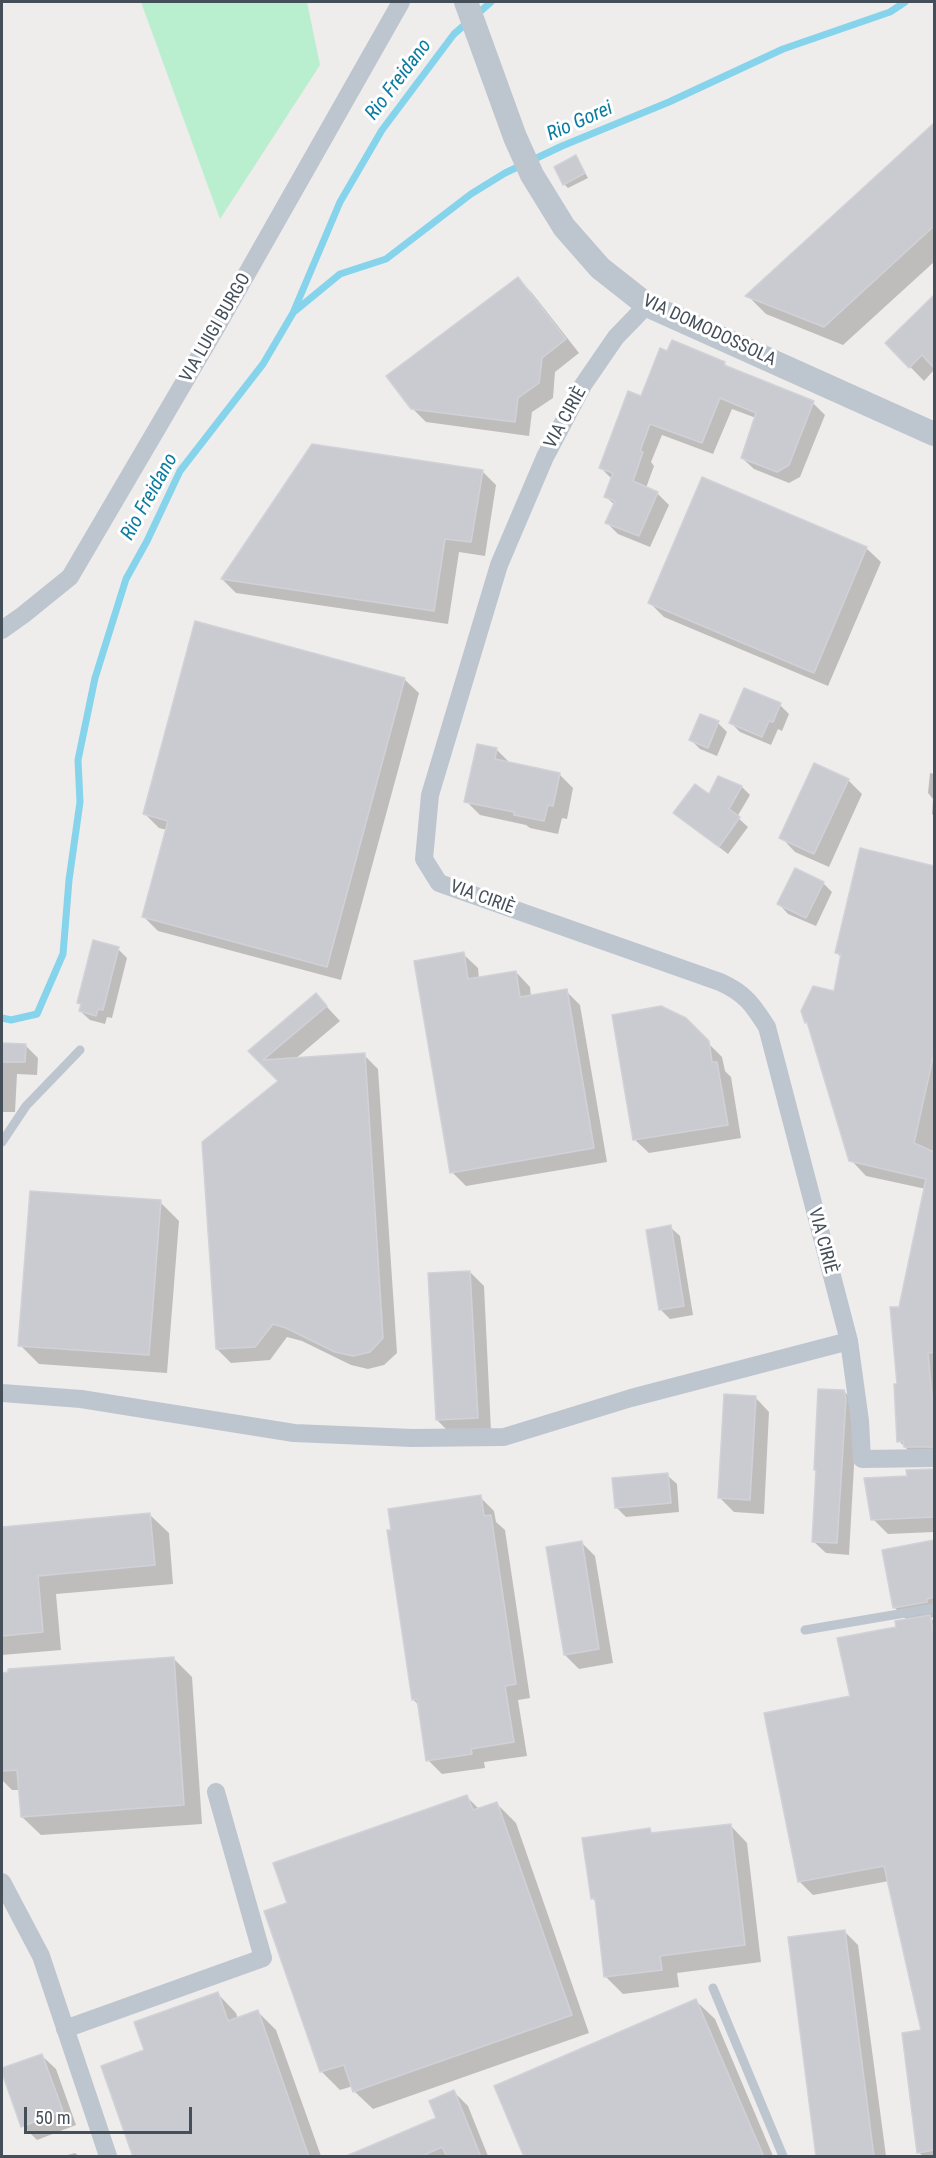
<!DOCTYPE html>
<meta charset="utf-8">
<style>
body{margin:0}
#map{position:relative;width:936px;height:2158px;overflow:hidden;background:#efecec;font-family:"Roboto Condensed",sans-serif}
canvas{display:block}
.frame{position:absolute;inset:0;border:3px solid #454f5a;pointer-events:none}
.scale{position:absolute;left:24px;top:2107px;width:168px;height:27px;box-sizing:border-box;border:3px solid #454f5a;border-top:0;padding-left:8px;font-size:18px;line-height:21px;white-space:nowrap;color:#454f5a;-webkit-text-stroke:4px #fff;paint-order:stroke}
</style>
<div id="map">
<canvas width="936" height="2158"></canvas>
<div class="frame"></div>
<div class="scale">50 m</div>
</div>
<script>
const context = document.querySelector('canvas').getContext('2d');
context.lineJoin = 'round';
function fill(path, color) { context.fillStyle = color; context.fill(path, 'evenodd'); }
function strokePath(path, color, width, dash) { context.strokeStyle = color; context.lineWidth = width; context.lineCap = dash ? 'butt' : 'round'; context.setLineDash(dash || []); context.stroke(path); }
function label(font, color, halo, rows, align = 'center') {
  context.font = font + ' "Roboto Condensed",sans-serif'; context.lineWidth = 6; context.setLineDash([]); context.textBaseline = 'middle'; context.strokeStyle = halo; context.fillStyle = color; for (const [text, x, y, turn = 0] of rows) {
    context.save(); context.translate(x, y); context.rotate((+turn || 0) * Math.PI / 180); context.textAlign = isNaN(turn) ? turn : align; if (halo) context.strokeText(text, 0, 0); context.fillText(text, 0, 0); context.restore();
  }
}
const green = new Path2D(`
 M141,2H307L320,65L220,219Z`);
const shadow = new Path2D(`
 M934,125V262L843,345L766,314L748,296Z
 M576,157L588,178L568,188L564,184Z
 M518,279L532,293L579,353L555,372L553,398L532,412L529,436L426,422L412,408Z
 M934,297V370L924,381L887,343Z
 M724,363L731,370L813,403L825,415L800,477L789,483L754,469L742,458L756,418L732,409L713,454L662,435L651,462L654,466L646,488L657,493L669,505L650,547L618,534L607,523L615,505L606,497L613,480L601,468L642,398Z
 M482,471L496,485L485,556L459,552L448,624L236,593L222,579Z
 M866,548L881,562L828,686L664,617L650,603Z
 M404,679L419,693L341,980L158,931L144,917L167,830L159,828L145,814Z
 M780,705L789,714L782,731L778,729L771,745L740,732L731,723Z
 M718,723L727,732L717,756L700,749L690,739Z
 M497,750L511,764L559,774L573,788L567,819L562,818L558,834L530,828L526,825L480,815L466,801Z
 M930,773L934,774V816L932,814L933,799L928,793Z
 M719,778L742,787L750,795L737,817L748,827L728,854L675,813L709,796Z
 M848,780L862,794L829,867L795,852L781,837Z
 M861,850L934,868V1462L914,1456L899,1441L900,1308L926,1189L866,1176L851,1160L810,1026L806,1022L803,1011L835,993L842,958L836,952Z
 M823,883L832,892L816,926L788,914L779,904Z
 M118,949L127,958L112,1018L107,1017L105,1024L90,1020L80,1011L82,1006L79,1003Z
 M463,954L478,968L479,979L516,972L530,987L531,997L566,991L580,1005L607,1162L466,1186L452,1172Z
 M316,995L340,1021L294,1060L364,1055L378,1069L397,1353L384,1365L368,1369L351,1365L302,1341L287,1337L270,1360L231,1363L217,1349L280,1081L250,1051Z
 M685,1020L722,1057L725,1071L731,1077L741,1138L649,1153L634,1139Z
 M2,1044L25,1045L38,1058L37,1075L17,1074L15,1112H2Z
 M160,1202L179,1221L167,1373L39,1364L20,1345Z
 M670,1227L680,1236L693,1315L670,1319L661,1310Z
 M470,1272L484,1286L491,1431L451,1434L437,1420Z
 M844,1391L856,1404L857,1412L849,1555L826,1553L813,1541Z
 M755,1397L769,1412L764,1514L734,1512L720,1498Z
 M908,1471H934V1532L888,1534L873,1519L909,1478Z
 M667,1475L677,1484L679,1512L626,1517L616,1507Z
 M480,1497L494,1511L496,1522L505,1530L530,1698L518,1700L527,1756L484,1762L485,1768L442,1774L428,1760L419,1706L413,1699Z
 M150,1515L169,1533L173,1584L56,1594L61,1650L2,1655V1528Z
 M934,1541V1617L931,1618L934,1622V2156H923L918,2152L923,2032L889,1881L813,1895L799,1881L851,1697L898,1628L908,1621L894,1607L883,1551Z
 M581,1542L595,1556L613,1663L579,1669L565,1655Z
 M173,1658L192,1677L202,1824L41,1835L22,1817L20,1790H12L2,1780V1674Z
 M467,1797L480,1810L497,1804L516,1823L589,2033L373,2109L354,2091L353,2086L340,2090L322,2072L266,1912L289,1904Z
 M730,1825L747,1843L761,1962L677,1973L679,1987L623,1994L606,1977L597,1903L592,1898L649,1830L654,1835Z
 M844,1931L858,1945L886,2156H818Z
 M218,1994L236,2013L238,2019L258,2012L276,2030L321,2156H135L145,2051Z
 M696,2001L715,2019L773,2156H526Z
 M41,2055L56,2069L76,2125L37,2140L23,2126L2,2070Z
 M454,2092L468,2106L488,2156H353L438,2119Z
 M75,2153L79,2156H64Z`);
const stream = new Path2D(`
 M295,311L340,274L386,259L471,194L505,173L562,146L669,102L783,49L890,12L905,2
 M2,1018L11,1020L37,1014L63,954L69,880L80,802L78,760L95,678L126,579L147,541L180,471L263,364L293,313L340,202L382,130L454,34L491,2`);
const building = new Path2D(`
 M934,123V226L824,327L745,296Z
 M576,155L585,173L563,185L554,167Z
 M518,277L566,339L542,358L539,383L518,398L515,422L411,409L386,376Z
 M934,295V368L922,355L909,368L885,343Z
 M672,340L725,362L724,365L814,401L789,465L777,472L741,458L756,413L720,398L702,443L650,424L640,451L643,452L633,481L658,492L639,536L605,523L615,501L604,497L613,473L599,468L628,391L641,396L660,348L667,351Z
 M312,444L483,470L471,542L445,539L434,611L221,579Z
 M702,477L867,547L814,673L648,603Z
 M195,621L405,678L327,967L142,917L168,821L143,814Z
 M744,688L781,703L773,722L769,721L762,737L729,723Z
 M700,714L719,721L708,748L689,740Z
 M477,744L497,748L495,759L560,773L553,806L548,805L544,821L514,815V812L464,802Z
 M814,763L849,779L814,854L779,838Z
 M718,776L742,786L729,809L740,817L719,847L673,813L695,784L709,794Z
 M860,848L934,866V1053L914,1143L934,1152V1352L928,1353L932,1398H934V1447H904L903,1441L897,1442L894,1384H897L890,1307H899L926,1179L849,1161L807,1022L805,1023L801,1011L813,986L834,991L841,954L835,953Z
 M795,868L824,882L806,918L777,904Z
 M93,940L119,947L103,1010L98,1009L96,1016L79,1011L81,1004L77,1003Z
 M464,952L468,979L516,971L520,997L567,989L594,1148L450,1173L414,961Z
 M316,993L327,1006L263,1060L365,1053L383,1338L370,1352L353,1356L335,1352L286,1328L273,1324L255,1347L216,1349L202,1142L278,1081L248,1051Z
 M661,1006L686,1018L709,1041L712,1062H717L728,1125L633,1140L612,1015Z
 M2,1043L26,1044L25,1062H2Z
 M30,1191L161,1200L149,1355L18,1346Z
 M671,1225L684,1306L659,1310L646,1230Z
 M470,1271L478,1418L436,1420L428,1273Z
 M818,1389L844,1390L846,1399L837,1543L812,1542L816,1470H814Z
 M724,1394L756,1396L750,1500L718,1498Z
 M934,1469V1517L871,1520L864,1478L907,1476L906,1470Z
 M668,1473L671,1503L615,1508L612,1478Z
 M481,1495L484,1516L491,1515L516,1684L505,1686L514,1742L471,1749L472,1754L426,1761L417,1699L412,1700L387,1530H391L388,1509Z
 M150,1513L155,1565L38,1576L43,1632L2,1636V1527Z
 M934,1540V1597L927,1599V1602L893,1608L882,1550Z
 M582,1541L599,1649L564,1655L546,1547Z
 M930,1615L934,1635V2150L917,2153L902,2033L921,2030L884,1866L798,1882L764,1713L850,1696L837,1638L896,1627L895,1621Z
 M174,1657L184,1805L21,1817L17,1770L2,1771V1673L8,1672V1669Z
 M467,1795L473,1810L497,1802L572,2015L353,2092L344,2065L320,2072L264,1911L287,1903L273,1863Z
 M731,1824L745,1945L660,1956L662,1970L604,1977L595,1898L591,1899L582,1838L650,1828L651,1833Z
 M845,1930L874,2157H816L788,1937Z
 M218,1992L228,2021L258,2010L309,2157H133L101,2066L144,2050L134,2022Z
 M696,1999L764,2157H524L494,2086Z
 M42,2054L63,2111L21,2127L2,2073V2068Z
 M454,2090L481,2157H447L442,2147L420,2157H344L436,2118L429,2101Z`);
const service = new Path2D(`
 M2,1142L26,1106L80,1050
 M805,1630L934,1608
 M713,1988L783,2156`);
const minor = new Path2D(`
 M647,305L616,337L583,385L545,457L499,565L430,795L424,859L439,883L720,982C745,993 753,1005 767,1027L849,1341L860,1421L862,1459L934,1458
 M2,630L23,615L70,577L216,328L401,2
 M2,1393L81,1399L294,1433L412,1438L504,1437L631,1398L849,1341
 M2,1882L41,1956L108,2156
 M65,2029L263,1958L216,1792`);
const tertiary = new Path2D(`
 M466,2L515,137L532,175L564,227L600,268L647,305L934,434`);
const streetNames = [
 ["VIA LUIGI BURGO",216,328,-60],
 ["VIA DOMODOSSOLA",709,331,25],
 ["VIA CIRIÈ",566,418,-61],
 ["VIA CIRIÈ",482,898,20],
 ["VIA CIRIÈ",822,1241,75]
];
const waterNames = [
 ["Rio Freidano",399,80,-53],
 ["Rio Gorei",580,122,-24],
 ["Rio Freidano",150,497,-61]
];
fill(green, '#b9eecf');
fill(shadow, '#0003');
strokePath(stream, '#85d4ec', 7);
fill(building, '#c9cbd1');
strokePath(building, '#d0d2d8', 1.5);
strokePath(service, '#bdc6cf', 9);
strokePath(minor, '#bdc6cf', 18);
strokePath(tertiary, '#bdc6cf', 24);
label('18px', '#454f5a', '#fff', streetNames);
label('italic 20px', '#0b7b9f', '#fff', waterNames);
</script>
